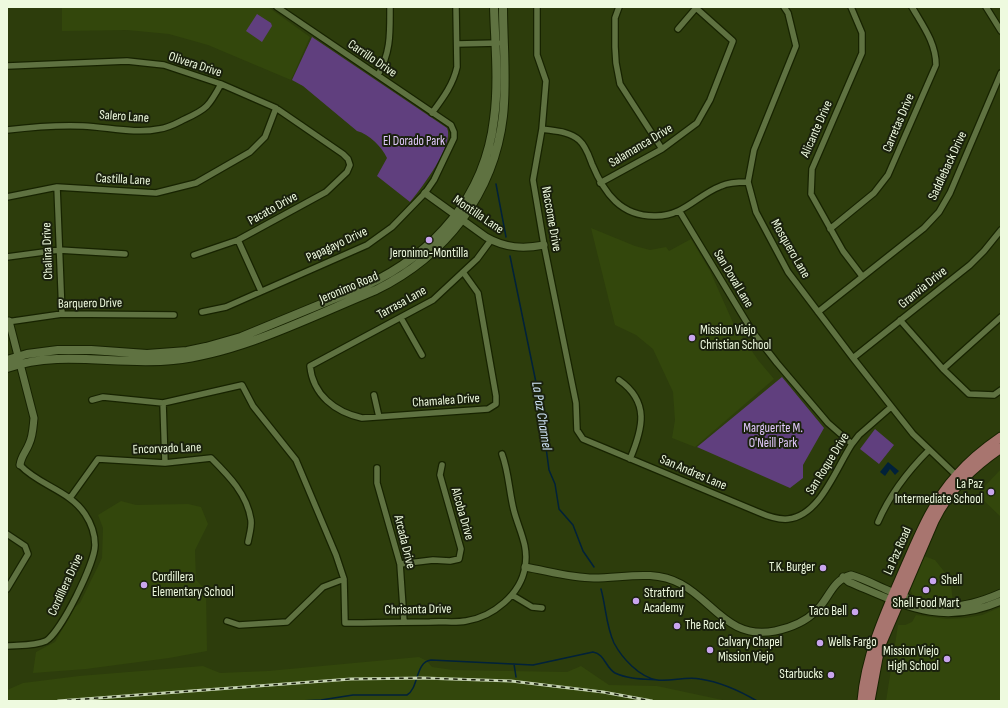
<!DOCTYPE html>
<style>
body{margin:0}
#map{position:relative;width:1008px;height:708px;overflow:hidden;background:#2d3d0c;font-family:"Sofia Sans Condensed",sans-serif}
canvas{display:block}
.frame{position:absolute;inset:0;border:8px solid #eefadf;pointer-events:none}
</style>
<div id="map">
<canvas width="1008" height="708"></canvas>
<div class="frame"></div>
</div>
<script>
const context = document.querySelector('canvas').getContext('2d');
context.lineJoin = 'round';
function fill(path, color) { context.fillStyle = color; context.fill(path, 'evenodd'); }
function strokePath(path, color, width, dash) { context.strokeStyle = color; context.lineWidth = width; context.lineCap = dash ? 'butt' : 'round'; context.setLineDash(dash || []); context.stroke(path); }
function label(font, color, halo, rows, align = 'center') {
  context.font = font + ' "Sofia Sans Condensed",sans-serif'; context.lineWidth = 4; context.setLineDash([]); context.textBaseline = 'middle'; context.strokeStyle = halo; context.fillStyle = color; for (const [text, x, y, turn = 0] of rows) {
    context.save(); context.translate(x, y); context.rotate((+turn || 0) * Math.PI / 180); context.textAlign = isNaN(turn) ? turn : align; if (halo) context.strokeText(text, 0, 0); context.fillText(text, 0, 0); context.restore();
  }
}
const built = new Path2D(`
 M62,7H268L310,37L291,80L208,45L169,34L127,30L62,31Z
 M591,228L635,246L650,250L666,247L669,251L691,239L710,271L734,325L758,360L774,379L695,447L672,438L675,420L673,392L653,349L636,335L615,325Z
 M1001,469V517L980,497V494L985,486Z
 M121,501L136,505L188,504L201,507L208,524L195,550L196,580L206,590L207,651L169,658L86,669L33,673L36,652L55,642L75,607L80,603L102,558L103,528L98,515Z
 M924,556L935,560L947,575L951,585L953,602H936L913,596L910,589Z
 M1001,607V701H886L898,625H905L912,622L916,615L947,619L965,618L982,615Z
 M419,657L427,661L432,667L453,670L567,672L581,666L609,685L657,686L727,701H7V690L23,683L79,676L203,666L220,673L268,671Z`);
const green = new Path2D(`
 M257,14L271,23L272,26L262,42L246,31Z
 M312,37L447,128C455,144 421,189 410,202L377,176L387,158C382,147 369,134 357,131L303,86L292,80Z
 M782,377L824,428L803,465V478L790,488L697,447Z
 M875,429L894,445L879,464L860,449Z`);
const water = new Path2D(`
 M888,462L899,471L895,475L890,469L885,476L880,472Z`);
const stream = new Path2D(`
 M496,184L506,237
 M510,256L540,402L549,470L555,484L559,509L573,525L583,551L594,567
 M601,589C606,607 606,626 614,643C622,658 639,677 657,680C671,682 686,676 700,679C720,682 740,691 757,701
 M514,664L516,677
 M299,701L321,700L353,695H407C419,688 415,662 431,660L533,665L593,652C605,654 605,667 615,673C627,679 644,679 658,680`);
const minor = new Path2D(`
 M537,7V55L546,81L542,129L533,180L544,245L576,403L577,430L583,439L758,512C767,516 777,520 788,519C820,516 836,468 852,444L859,435L891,407
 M619,7L615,18V47L616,63L620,84L662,149
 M784,7L788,13L796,46L754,150L748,182L756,212L788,272L853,358L913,434L958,477
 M851,7L862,33V53L812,169L811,194L843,251L862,276
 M986,7L1001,31
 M678,29L696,8
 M457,44L498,43
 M7,66L127,61L164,65L221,84L276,108L343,154L348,159L350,165L347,172L326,192L238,240L194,255
 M378,75C391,51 390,34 390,7
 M432,113C443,98 453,85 457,67L456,7
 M542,129C554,131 569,131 579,140C586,146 589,156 592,164C604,193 621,217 656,216C684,216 697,195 721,186C729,182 739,182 748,182
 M7,130C32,127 58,125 83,126C107,127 136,134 159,129C169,128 177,123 185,119C207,109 209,106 221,84
 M600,183L662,149L697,123L710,100L733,41L695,7
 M57,187L62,314
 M7,197L57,187L156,193L196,183L250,152L265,137L276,108
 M680,212L752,331L777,363L828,423L852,444
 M830,229L874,193L888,175L936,65C936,43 923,26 912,7
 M238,240L261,291
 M7,257L59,250L125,254
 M463,272L478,293L496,396V404L488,409L362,418C335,412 313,395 310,366L433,300L477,259L491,240
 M202,312L226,307L367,245L392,227L425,193L434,180L454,138V132L451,125L277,7
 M818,312L924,228L939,212L950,193L1001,73
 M401,318L422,355
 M900,320L943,369L969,394L994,395L1001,390
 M7,322L62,314L174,315
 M853,358L970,265L984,251L1001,230
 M943,369L1001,317
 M619,380C650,402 643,428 630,459
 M374,395L379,417
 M92,400L103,397L163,403L242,385L253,406L296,460L336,555L344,579L345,623C373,623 402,622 430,622C442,621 455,623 466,621C493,617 521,594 525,567C529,546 519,530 514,511C509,492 509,473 502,454
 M163,403L165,463
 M377,468V483L400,564L404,622
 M70,498L98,459L165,463L211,458C229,476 247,494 251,520C252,527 249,536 248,542
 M878,522C890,494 907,472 929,450
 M7,534L25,546L28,554L7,589
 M400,564L433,560L450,561L459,559L461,549L440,475L442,465
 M512,595L532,607L542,608
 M227,621L239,625L287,622L323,587L344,579
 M7,646C19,645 35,646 46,641C61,632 95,563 95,545C95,533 91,523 85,514C69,490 38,485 20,465`);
const tertiary = new Path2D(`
 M425,193L486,237C505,248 523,249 544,245
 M9,321L34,418C33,427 33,436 29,444C26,452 21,456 20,465
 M525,567C548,571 571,578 594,578C624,578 653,569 681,584C714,602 729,640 775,631C790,628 805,622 816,611C829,599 832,580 851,575C862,578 874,584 885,589C931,609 953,614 1001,593
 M843,577L849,582C904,605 941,627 1001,601`);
const secondary = new Path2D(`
 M7,360L27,354L58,350H91L147,354L187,351L206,347L241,337L365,286C434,254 485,197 494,119C499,82 495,44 494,7
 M7,368C61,349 117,366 173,360C241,353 312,316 376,290C445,256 494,194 503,116C507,81 503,43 503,7`);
const primary = new Path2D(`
 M862,701C866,653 887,609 906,565C920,533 933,501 957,475C969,461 985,448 1001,437
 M870,701L880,647L934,521C950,489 972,468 1001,448`);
const rail = new Path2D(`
 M58,701L351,679L423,678L511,681L603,692L652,701`);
const markers = [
 [429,240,4,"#c9a5ee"],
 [692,338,4,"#c9a5ee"],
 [991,492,4,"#c9a5ee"],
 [823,568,4,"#c9a5ee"],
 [933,581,4,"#c9a5ee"],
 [144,585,4,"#c9a5ee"],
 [926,590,4,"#c9a5ee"],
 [636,601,4,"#c9a5ee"],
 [855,612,4,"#c9a5ee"],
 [677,626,4,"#c9a5ee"],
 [820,643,4,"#c9a5ee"],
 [710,650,4,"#c9a5ee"],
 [947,659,4,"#c9a5ee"],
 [831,675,4,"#c9a5ee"]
];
const streetNames = [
 ["Carrillo Drive",372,59,34],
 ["Olivera Drive",195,65,18],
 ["Salero Lane",124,117,4],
 ["Carretas Drive",899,123,-67],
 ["Alicante Drive",817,129,-66],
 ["Salamanca Drive",641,146,-31],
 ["Saddleback Drive",948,166,-65],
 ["Castilla Lane",123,180,3],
 ["Pacato Drive",273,209,-29],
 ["Montilla Lane",478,215,34],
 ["Naccome Drive",551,219,80],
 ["Papagayo Drive",337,245,-25],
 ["Mosquero Lane",790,249,60],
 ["Chalina Drive",48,251,-92],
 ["San Doval Lane",733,279,59],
 ["Jeronimo Road",349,288,-23],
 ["Granvia Drive",923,288,-39],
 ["Tarrasa Lane",402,303,-29],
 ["Barquero Drive",90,304,-1],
 ["Chamalea Drive",446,401,-4],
 ["Encorvado Lane",167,449,-2],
 ["San Roque Drive",828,464,-58],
 ["San Andres Lane",693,473,23],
 ["Alcoba Drive",462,514,74],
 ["Arcada Drive",404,542,76],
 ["La Paz Road",898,551,-66],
 ["Cordillera Drive",66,585,-65],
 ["Chrisanta Drive",418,610,-1]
];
const parkNames = [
 ["El Dorado Park",414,142],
 ["Marguerite M.",773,429],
 ["O'Neill Park",773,444]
];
const poiNames = [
 ["Jeronimo-Montilla",429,254,"center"],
 ["Mission Viejo",700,331],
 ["Christian School",700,346],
 ["La Paz",983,485,"right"],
 ["Intermediate School",983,500,"right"],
 ["T.K. Burger",815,568,"right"],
 ["Cordillera",152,578],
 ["Elementary School",152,593],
 ["Shell",941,581],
 ["Stratford",644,594],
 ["Academy",644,609],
 ["Shell Food Mart",926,604,"center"],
 ["Taco Bell",847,612,"right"],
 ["The Rock",685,626],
 ["Calvary Chapel",718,643],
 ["Mission Viejo",718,658],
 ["Wells Fargo",828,643],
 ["Mission Viejo",939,652,"right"],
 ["High School",939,667,"right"],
 ["Starbucks",823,675,"right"]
];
const waterNames = [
 ["La Paz Channel",541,416,81]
];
fill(built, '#33470c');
fill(green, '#603f7e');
fill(water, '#01213a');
strokePath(stream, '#01213a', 1.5);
strokePath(minor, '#172300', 8);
strokePath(tertiary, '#172300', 9);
strokePath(secondary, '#172300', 10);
strokePath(primary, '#172300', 11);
strokePath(minor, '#5f7241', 5.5);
strokePath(tertiary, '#5f7241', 7);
strokePath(secondary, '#5f7241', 8);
strokePath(primary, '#a8756f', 9);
strokePath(rail, '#c6d3b3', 3);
strokePath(rail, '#1a210d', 1.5, [4.5]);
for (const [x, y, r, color] of markers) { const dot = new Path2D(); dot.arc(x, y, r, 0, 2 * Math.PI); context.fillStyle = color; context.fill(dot); strokePath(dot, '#1a210d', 1.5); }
label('13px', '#eefadf', '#1a210d', streetNames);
label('13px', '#e0c8fa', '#1a210d', parkNames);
label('13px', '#eefadf', '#1a210d', poiNames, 'left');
label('italic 14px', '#d1e6fa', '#1a210d', waterNames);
</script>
